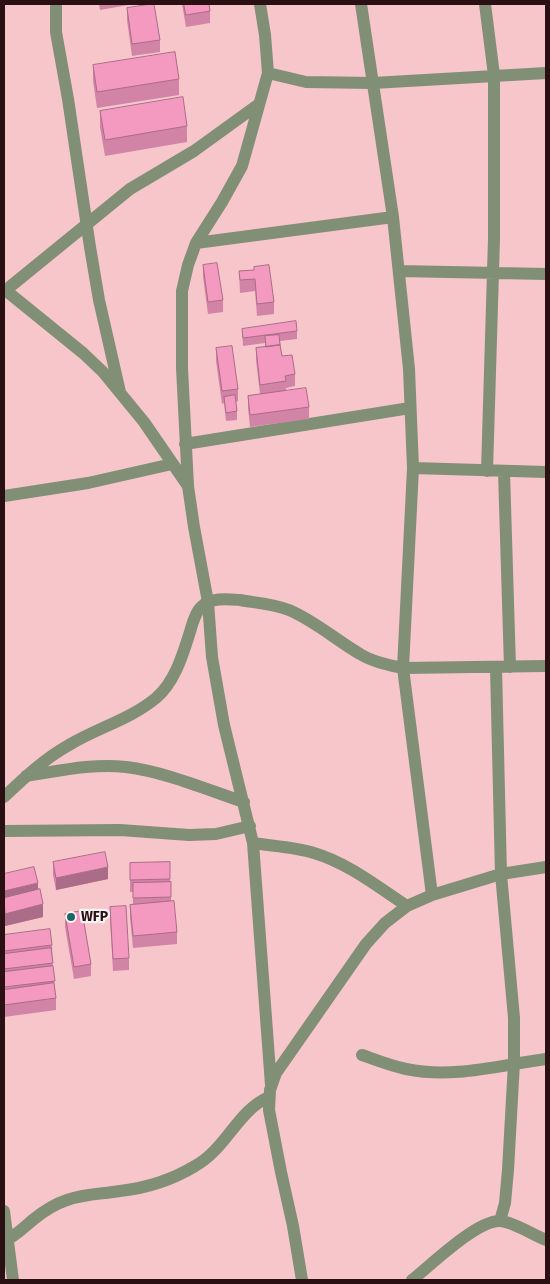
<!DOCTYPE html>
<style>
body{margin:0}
#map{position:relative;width:550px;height:1284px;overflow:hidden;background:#f6c6cb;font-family:"Fira Sans",sans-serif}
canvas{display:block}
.frame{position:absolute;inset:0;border:5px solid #2a0f13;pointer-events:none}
</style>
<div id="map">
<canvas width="550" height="1284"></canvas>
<div class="frame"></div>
</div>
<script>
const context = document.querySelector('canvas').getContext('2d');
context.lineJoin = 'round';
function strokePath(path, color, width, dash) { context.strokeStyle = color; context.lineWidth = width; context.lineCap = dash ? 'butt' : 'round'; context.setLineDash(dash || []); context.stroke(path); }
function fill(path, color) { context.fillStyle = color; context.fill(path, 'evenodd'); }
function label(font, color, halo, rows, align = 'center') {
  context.font = font + ' "Fira Sans",sans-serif'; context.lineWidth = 4.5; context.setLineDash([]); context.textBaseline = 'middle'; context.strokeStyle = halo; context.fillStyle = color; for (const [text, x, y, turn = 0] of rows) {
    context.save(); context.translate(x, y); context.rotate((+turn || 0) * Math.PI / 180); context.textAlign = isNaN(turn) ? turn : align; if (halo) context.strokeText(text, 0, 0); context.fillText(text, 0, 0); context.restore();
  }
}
const minor = new Path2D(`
 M56,4V32L68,99L90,247L99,300L120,392
 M260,4L265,35L268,73L242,166L222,202L196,243L188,265L182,291V368L188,486L194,527L208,602L212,657L224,725L253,843L271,1085
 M361,4L393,217L409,369L413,468L403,668L432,895
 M485,4L494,75V239L487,471
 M268,73L306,82L373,83L546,73
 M196,243L393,217
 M400,271L546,274
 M4,289L83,353L103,372L144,422L188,486
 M6,290L130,189L194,151L259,104
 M185,444L410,408
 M413,468L546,472
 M504,472L510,667
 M4,496L88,483L172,464
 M496,668L501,874L514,1018V1063L508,1170L505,1203L500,1221
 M26,776C59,771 93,763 126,767C166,772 205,789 244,802
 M4,797C24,778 44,759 69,745C97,728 131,719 156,698C174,683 182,657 189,635C192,626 194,614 201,607C210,597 228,599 240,600C257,603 273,604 289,610C315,621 336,640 360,654C373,662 389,665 403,668L546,666
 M4,831L120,830L189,835L216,834L250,826
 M253,843C272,846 296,847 314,853C348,863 378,887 407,906
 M362,1055C376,1060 391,1066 406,1069C454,1079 499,1065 546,1059
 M4,1211L13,1280
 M4,1241C15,1237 24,1227 34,1219C44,1211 55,1204 67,1200C84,1194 102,1194 120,1191C146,1188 172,1180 195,1166C226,1149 238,1110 269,1097
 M302,1280L293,1226L281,1172L269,1110L270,1090L276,1073L366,944L385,923L407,906L432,895L501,874L546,867
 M412,1280C431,1265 477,1220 500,1221C514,1222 533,1235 546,1240`);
const wall = new Path2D(`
 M99,4H134L100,10Z
 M182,4H209L210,11V23L186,27Z
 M127,8L160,40V52L132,56L127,20Z
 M93,65L179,79V95L97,108L93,81Z
 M100,111L187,126V142L105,156L100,127Z
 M203,265L223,300V312L208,314L203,277Z
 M254,270L274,302V314L257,316L255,291L240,293L239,271Z
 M242,329L297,331V339L280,341L282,356L295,374V386L286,388V390L309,407V419L250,427L248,408V396L260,394L256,360V348L265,347V343L243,346Z
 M216,348L238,389V401L236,402L237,411V420L226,421L224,403L222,404L216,361Z
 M53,862L108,879L56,890L53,875Z
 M170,862V882H171V902L177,932V944L133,948L130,917V905H133V892H130V863Z
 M4,874L38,890L43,917L5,926L4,923Z
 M110,907L129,958V970L113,971L110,919Z
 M65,914L91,964V976L74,979L65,927Z
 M4,935L52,945L53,971L56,998V1010L4,1017Z`);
const shadedWall = new Path2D(`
 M108,867V879L56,890V878Z
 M38,883V895L4,903V891Z
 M43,904V917L5,926V914Z`);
const building = new Path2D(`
 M154,4L160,40L132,44L127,8Z
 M184,4H209L210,11L186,15Z
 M175,52L179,79L97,92L93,65Z
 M183,97L187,126L105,140L100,111Z
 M217,263L223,300L208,302L203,265Z
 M269,265L274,302L257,304L255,279L240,280L239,271L254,270V267Z
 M296,321L297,331L243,338L242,329Z
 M279,335L280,345L266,347L265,336Z
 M280,345L282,356L292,355L295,374L285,376L286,381L260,385L256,348Z
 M232,346L238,389L222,391L216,348Z
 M306,388L309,407L250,415L248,396Z
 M235,395L237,411L226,413L224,397Z
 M105,852L108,867L56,878L53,862Z
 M170,862V879L130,880V863Z
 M34,867L38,883L4,891V874Z
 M171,882V897L133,898V883Z
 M40,889L43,904L5,914L4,898Z
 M174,901L177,932L133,936L130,905Z
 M126,906L129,958L113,959L110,907Z
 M82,911L91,964L74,967L65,914Z
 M50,929L52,945L4,951V935Z
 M51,948L53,963L4,969V954Z
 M53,966L55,981L4,987V972Z
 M54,983L56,998L4,1005V990Z`);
const markers = [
 [71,917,5,"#196765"]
];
const poiNames = [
 ["WFP",81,917]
];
strokePath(minor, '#808f75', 12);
fill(wall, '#d284a6');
fill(shadedWall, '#ab6c87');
fill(building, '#f49ac1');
strokePath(building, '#ab6c87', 1);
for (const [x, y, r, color] of markers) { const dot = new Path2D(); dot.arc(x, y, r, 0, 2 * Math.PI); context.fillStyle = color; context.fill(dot); strokePath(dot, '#fbf3f4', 2); }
label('bold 14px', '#2a0f13', '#fbf3f4', poiNames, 'left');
</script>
